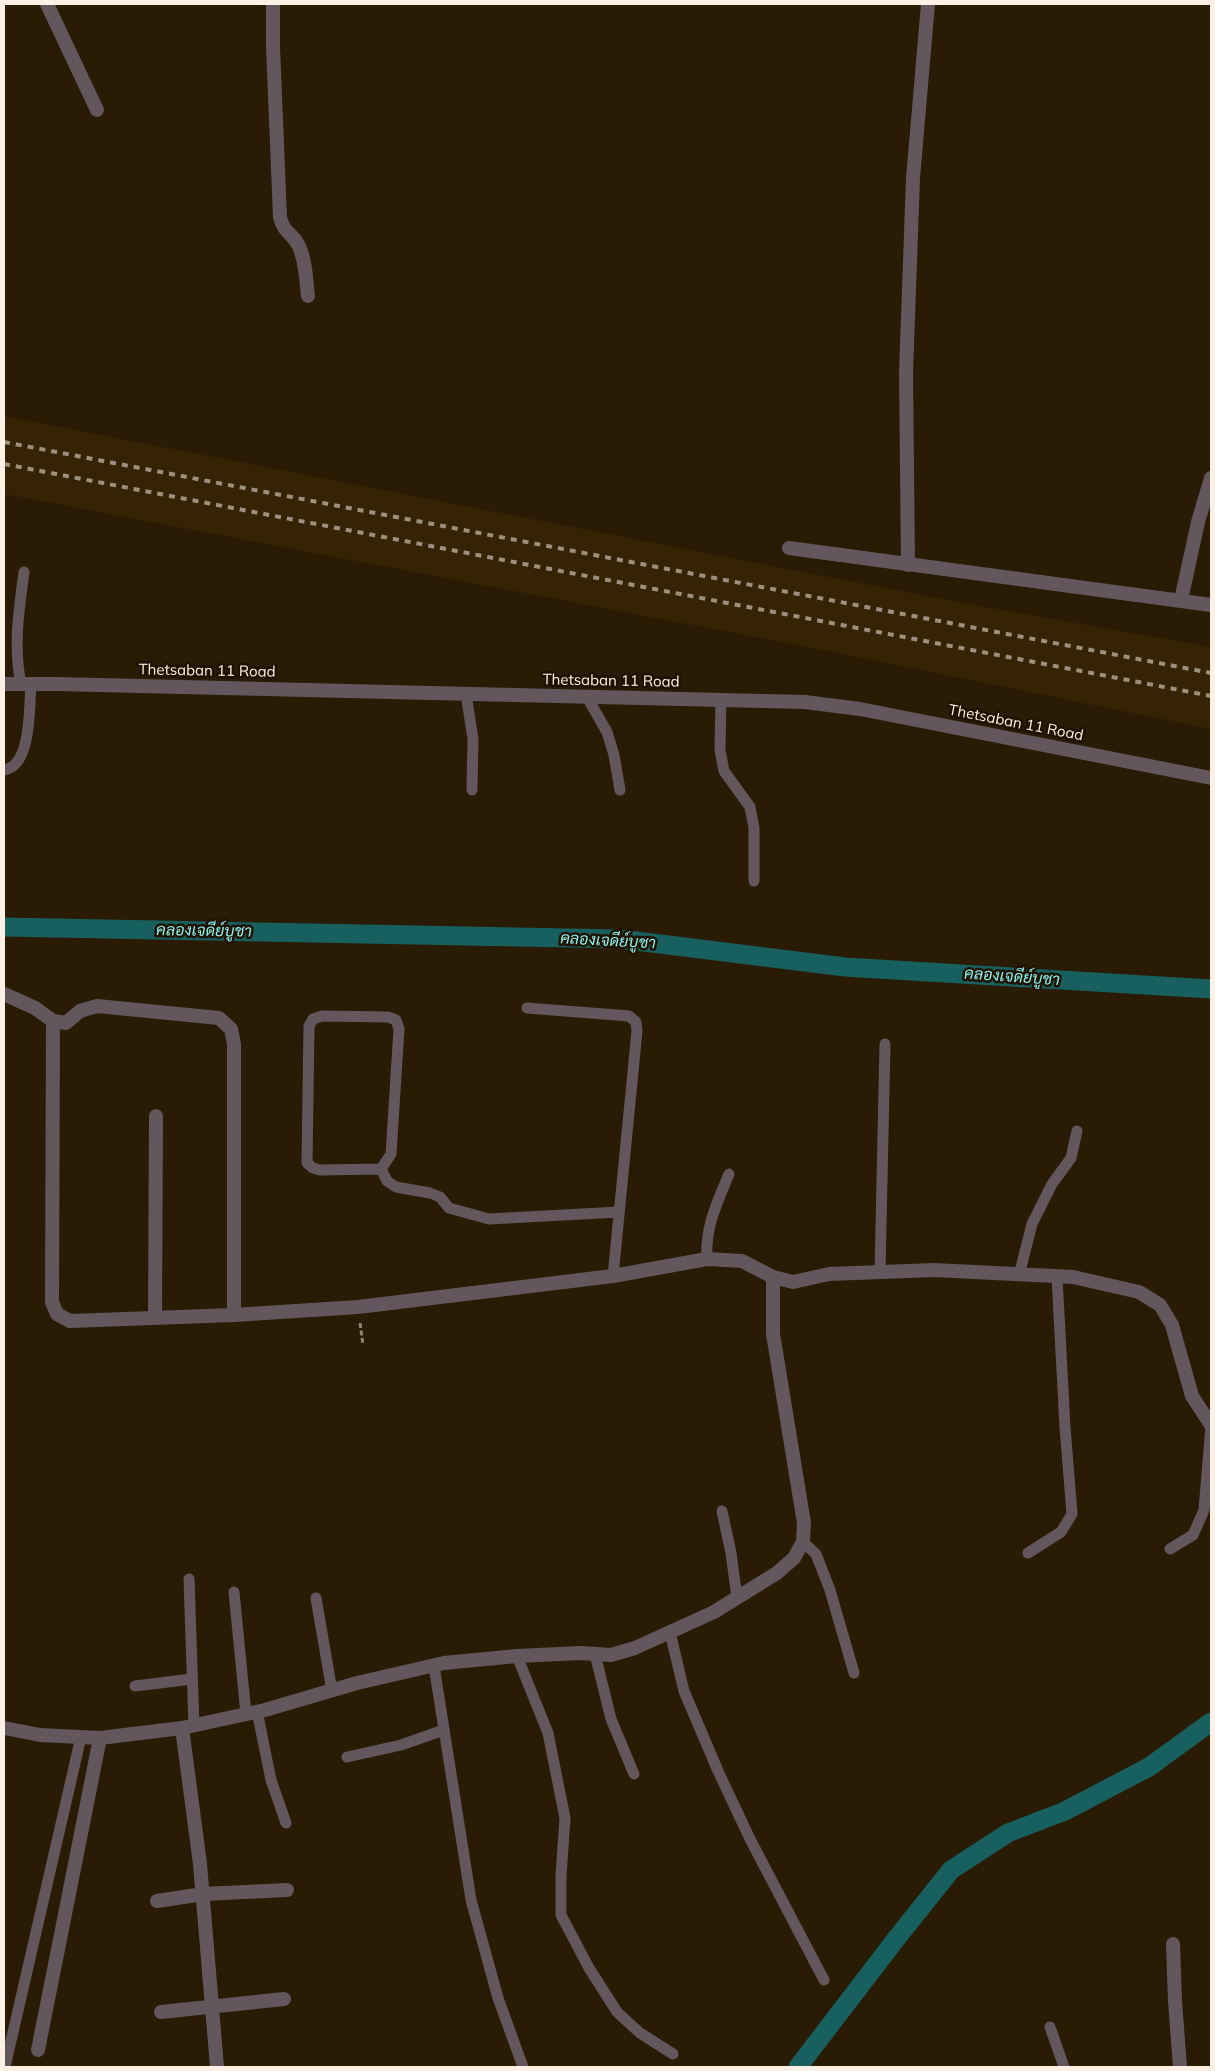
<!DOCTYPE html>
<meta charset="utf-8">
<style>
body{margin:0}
#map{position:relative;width:1215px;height:2071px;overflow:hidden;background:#2a1b04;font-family:Mulish,sans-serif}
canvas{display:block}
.frame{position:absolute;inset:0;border:5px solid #fcf1e4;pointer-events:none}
</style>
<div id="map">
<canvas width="1215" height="2071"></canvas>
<div class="frame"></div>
</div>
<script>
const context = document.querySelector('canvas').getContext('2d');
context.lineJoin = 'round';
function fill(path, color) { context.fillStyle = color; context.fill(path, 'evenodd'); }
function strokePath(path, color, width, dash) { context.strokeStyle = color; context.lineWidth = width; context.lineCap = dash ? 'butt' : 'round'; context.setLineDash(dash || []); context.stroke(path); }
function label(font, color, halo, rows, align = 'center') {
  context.font = font + ' Mulish,Sarabun,sans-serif'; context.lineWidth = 5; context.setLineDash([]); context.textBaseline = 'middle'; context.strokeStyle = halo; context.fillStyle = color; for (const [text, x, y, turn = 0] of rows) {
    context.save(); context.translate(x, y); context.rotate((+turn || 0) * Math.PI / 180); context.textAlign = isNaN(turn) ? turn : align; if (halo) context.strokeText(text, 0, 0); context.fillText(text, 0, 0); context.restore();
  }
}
const built = new Path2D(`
 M4,416L952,601L1211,647V729L808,647L4,494Z`);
const canal = new Path2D(`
 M4,927L620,939L845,967L1211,989
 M798,2067L896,1939L951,1870L1008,1833L1065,1811L1149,1767L1211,1722`);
const path = new Path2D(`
 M360,1323L363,1345`);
const service = new Path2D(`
 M21,684C13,646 19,610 24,572
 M466,694L473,739L472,790
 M587,697L607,732L614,755L620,790
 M721,699L720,750L724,771L750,807L754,828V881
 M4,770C32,766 29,706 31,684
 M527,1008L629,1016L636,1022L637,1031L613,1276
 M381,1169L320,1170L313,1168L307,1163L309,1026L313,1019L322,1016L388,1017L396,1020L399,1029L391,1154L381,1169L387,1181L396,1187L430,1193L440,1197L449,1208L489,1219L619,1212
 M707,1259C705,1227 717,1203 729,1174
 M880,1272L885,1044
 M1019,1275L1032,1224L1052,1184L1071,1158L1077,1131
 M722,1511L731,1553L737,1598
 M803,1542L816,1554L830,1590L854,1673
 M1170,1549L1193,1535L1204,1510L1211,1426
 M1028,1553L1061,1532L1072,1514L1065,1427L1057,1277
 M189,1579L194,1726
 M234,1592L246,1714
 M316,1598L332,1691
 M670,1632L684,1691L718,1771L750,1839L824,1980
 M595,1654L611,1719L634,1774
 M517,1656L548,1733L565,1818L561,1876V1915L589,1968L617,2012L640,2033L673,2054
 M434,1666L471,1900L498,1998L523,2067
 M135,1686L192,1679
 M257,1711L271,1780L286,1823
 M347,1757L401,1745L444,1730
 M1050,2027L1064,2067
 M5,2067L81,1737`);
const minor = new Path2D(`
 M47,4L97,110
 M273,4V47L280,217C284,234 292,232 299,246C306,262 306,280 308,296
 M789,548L1211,605
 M908,565L906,373L913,178L928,4
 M1181,600L1198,522L1211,478
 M4,684H57L805,702L860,709L1211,778
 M4,994L35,1008L53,1021L52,1302L57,1314L70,1321L234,1315L358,1307L613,1276L707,1259L742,1261L773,1277
 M53,1021L66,1023L80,1011L97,1006L219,1018L231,1029L234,1044V1315
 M155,1318L156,1116
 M4,1728L40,1735L100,1738L182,1728L265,1710L357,1683L444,1663L517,1656L580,1653L611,1655L635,1648L714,1612L777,1573L794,1558L803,1542L804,1523L773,1334V1277L793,1282L829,1274L934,1270L1073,1277L1139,1292L1160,1305L1172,1325L1192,1396L1211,1425
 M182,1728L200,1864L217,2067
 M157,1901L203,1894L287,1890
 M1173,1944L1175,2001L1180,2067
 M161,2012L284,1999
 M38,2050L100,1738`);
const rail = new Path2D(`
 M4,442L1211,673
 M4,464L1211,696`);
const streetNames = [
 ["Thetsaban 11 Road",207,671,1],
 ["Thetsaban 11 Road",611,681,1],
 ["Thetsaban 11 Road",1016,723,11]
];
const waterNames = [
 ["คลองเจดีย์บูชา",204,931,1],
 ["คลองเจดีย์บูชา",608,941,3],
 ["คลองเจดีย์บูชา",1012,977,4]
];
fill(built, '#362304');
strokePath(canal, '#185f5f', 19);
strokePath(path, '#918472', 3, [5, 2.5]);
strokePath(service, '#63565d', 11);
strokePath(minor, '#63565d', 14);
strokePath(rail, '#9d907f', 4, [6, 6]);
label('15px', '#fcf1e4', '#201100', streetNames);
label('italic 16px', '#89f1f0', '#201100', waterNames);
</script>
